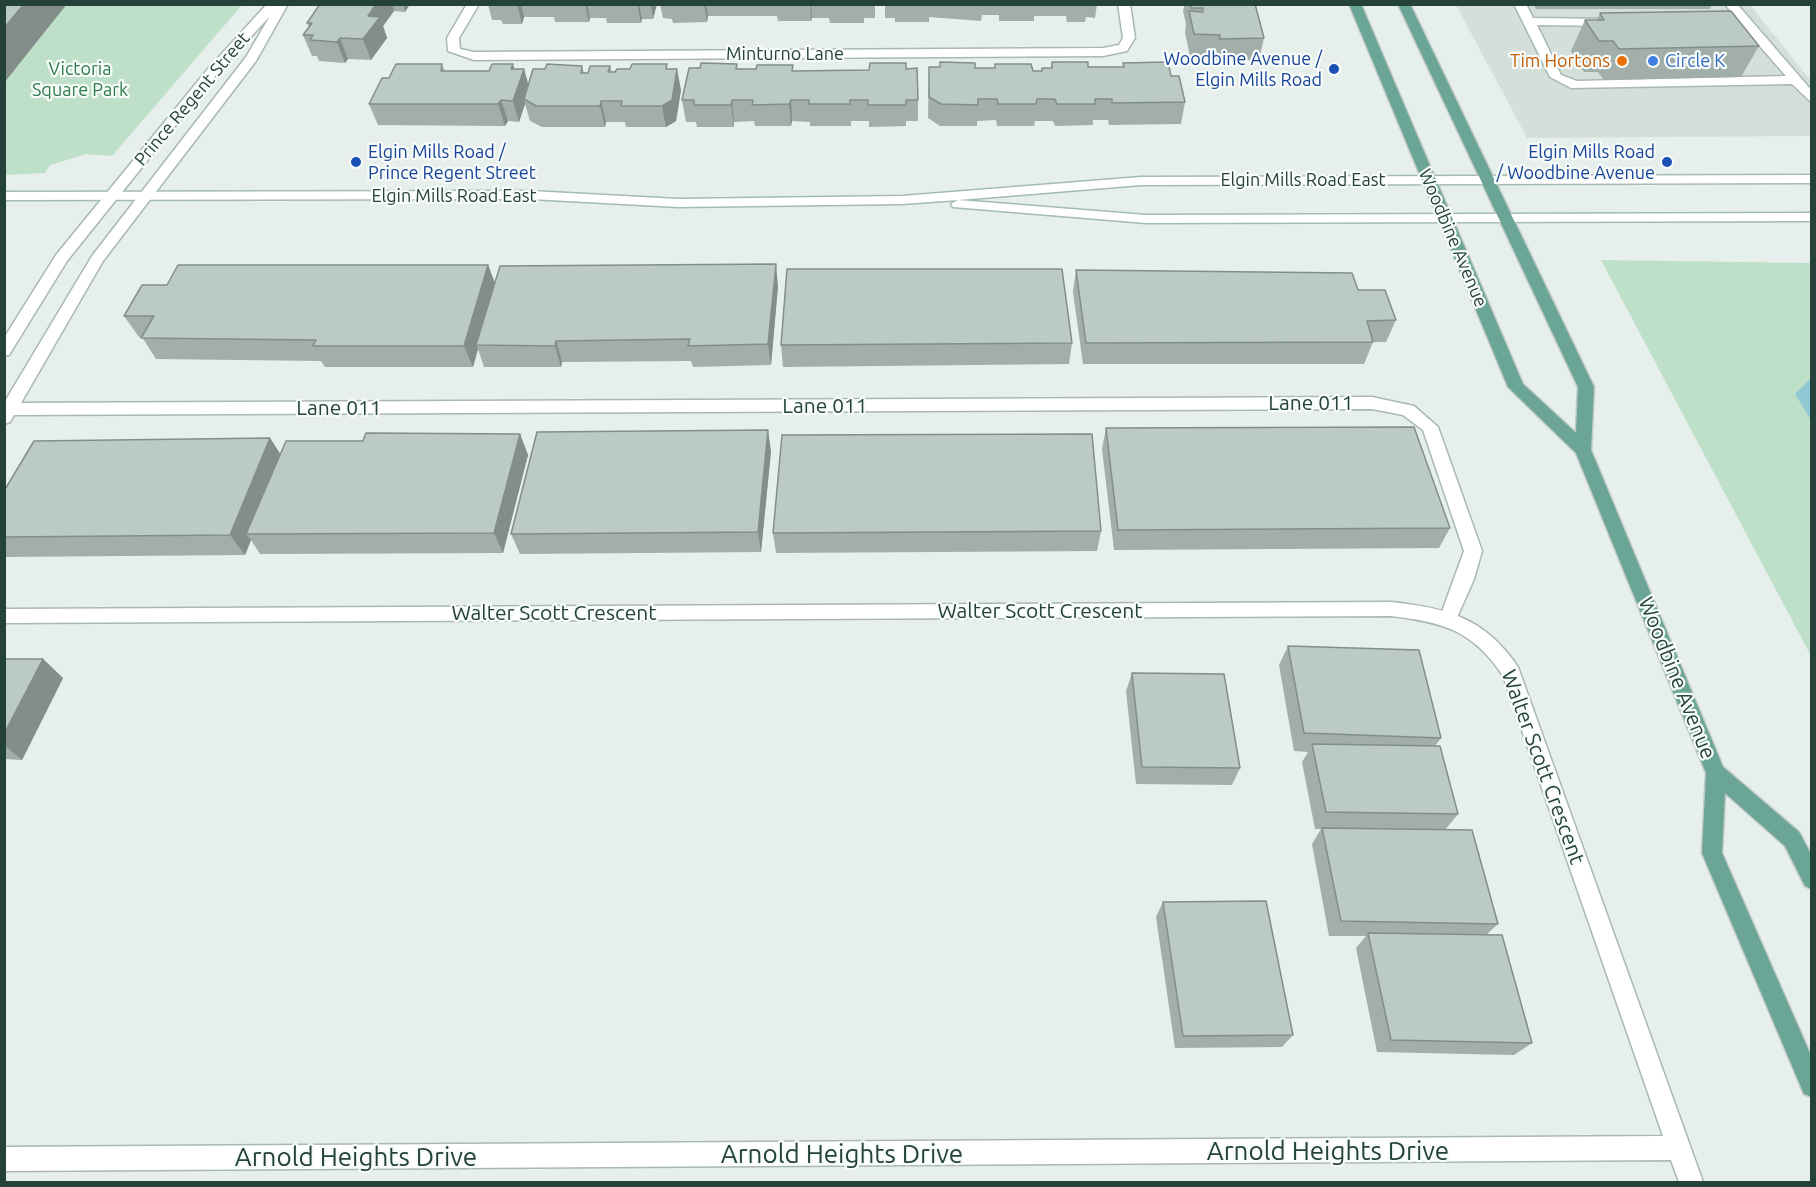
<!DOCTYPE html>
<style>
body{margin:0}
#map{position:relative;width:1816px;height:1187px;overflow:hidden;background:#e6efeb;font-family:Ubuntu,sans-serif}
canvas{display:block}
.frame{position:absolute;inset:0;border:6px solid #24423a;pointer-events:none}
</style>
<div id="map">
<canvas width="1816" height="1187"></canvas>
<div class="frame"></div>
</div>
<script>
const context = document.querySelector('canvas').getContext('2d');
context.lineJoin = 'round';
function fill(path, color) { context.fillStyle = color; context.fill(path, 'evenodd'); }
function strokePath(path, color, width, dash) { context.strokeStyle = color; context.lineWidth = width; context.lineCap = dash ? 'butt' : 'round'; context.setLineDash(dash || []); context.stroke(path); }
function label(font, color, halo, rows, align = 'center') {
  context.font = font + ' Ubuntu,sans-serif'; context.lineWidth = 4.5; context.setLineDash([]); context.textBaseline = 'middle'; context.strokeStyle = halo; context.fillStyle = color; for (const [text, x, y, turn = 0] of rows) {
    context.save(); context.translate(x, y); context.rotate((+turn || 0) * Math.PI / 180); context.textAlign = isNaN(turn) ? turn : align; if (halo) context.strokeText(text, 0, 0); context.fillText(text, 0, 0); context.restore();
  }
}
const built = new Path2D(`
 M1456,5H1750L1811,81V136L1527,138Z`);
const green = new Path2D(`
 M4,5H242L112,156L86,154L50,165L45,173L5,175Z
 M1601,260L1811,263V656Z`);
const water = new Path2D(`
 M1811,378V420L1795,394Z`);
const lane = new Path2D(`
 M1514,4H1526L1533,18L1611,19L1613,22L1607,26L1537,25L1561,75L1577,81L1786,76L1742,26H1715L1709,22L1715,18H1736L1725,4H1737L1812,91V103L1792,84L1571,88L1550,77Z
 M1372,397L1414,406L1438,427L1482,551L1474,579L1455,622L1449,624L1443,622L1440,617L1464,551L1423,430L1403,415L1372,409L11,415L4,412L5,405L11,403Z`);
const street = new Path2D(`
 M267,4H288L256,61L103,261L10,422L4,424V403L92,256L246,57L270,16L215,76L67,261L9,355L4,356V338L56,255L207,70Z
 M467,4H479L459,38L460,49L474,52L1103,48L1119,45L1123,38L1118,4H1130L1135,38L1127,51L1103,56L474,60L448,51L447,38Z
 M1391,602C1448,608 1485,618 1518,667L1703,1182H1679L1671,1160L4,1171V1147L1663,1136L1503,676C1473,630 1442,622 1391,616L4,623V609Z`);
const secondary = new Path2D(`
 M1812,175V183L1141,185L958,200L1146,215L1812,213V221L1146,223L953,207L951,204L958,200L902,204L678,207L531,199L4,200V192L531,191L678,199L902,196L1141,177Z`);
const primary = new Path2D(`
 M1349,4H1361L1523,384L1576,433L1578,387L1398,4H1410L1594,387L1591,450L1723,767L1799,832L1812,856V889L1805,886L1785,846L1725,793L1722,853L1812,1058V1097L1804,1094L1702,853L1706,773L1576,453L1508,387Z`);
const wall = new Path2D(`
 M320,4H410L405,12L394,11L383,26L387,38L371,60L348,59L345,63L319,61L317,56H312L303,35L309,27L307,23Z
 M488,4H657L653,19H642L641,23H607L606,18H590L589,22H555L554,17H524L522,24H503L501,20H492Z
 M660,4H875V18H864V23H830L829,18H812L811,21H778L777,16H708L707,22L673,23L672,19L663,18Z
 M885,4H1097L1095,18L1086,17L1085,22H1067L1066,16H1034V21H999V15H982L981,21L929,17V22H895V18H885Z
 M1185,4H1255L1264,38L1259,60H1216L1215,56H1190L1185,33L1186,24L1183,11Z
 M1533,4H1712L1710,9H1536Z
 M1600,13L1759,46L1741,77L1604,80L1598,72H1584L1571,51L1585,20H1597Z
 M1052,62L1088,67H1123V63L1171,76L1185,102L1181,124L1109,125L1108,120H1093V125L1055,126L1053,121H1035L1034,126H997L996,120L977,121V126H940L928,118L929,67L1041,71L1042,68H1051Z
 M442,64L445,71H489L524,69L528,85L545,69L582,66L584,73H588L610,66L612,72L668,69L681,90L676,121L666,127H626L625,122H606L605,127H542L530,121L525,104L519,122L508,121L505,126L378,125L369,104L389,78Z
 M738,69L793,71L869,70L906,69L918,100V121H906V126L869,127V121H851V126H810V122L792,121L791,126H755L754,121L734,122V127H697L696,122H686L682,100Z
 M488,265L495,283L778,286L771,365L693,367L691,361L562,362L561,367H484L478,349L473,367H325L321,361L156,359L142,337H139L124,316L167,285Z
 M1076,270L1358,290L1396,320L1386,342H1373L1364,364H1083L1073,292Z
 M1072,343L1069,364L783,367L781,345Z
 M1106,428L1450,528L1439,548L1114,550L1102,449Z
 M520,434L528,455L503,553L260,554L251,540L245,555L4,557V491L281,454L363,441Z
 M771,451L761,552L520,554L511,534Z
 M1101,531L1097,551L776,553L773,533Z
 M1288,646L1441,738L1435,746L1458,814L1445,830L1498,924L1486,935L1532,1043L1514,1055L1377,1052L1356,948L1366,936H1329L1312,844L1321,829H1315L1302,762L1308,752L1294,751L1279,665Z
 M4,659H43L63,678L22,760L4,759Z
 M1132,673L1240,768L1232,785L1136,784L1126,691Z
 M1163,902L1293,1035L1282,1047L1175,1048L1156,917Z`);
const shadedWall = new Path2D(`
 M24,4H67L4,83V28Z
 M376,4H392L394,11L383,26L387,38L371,60L363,39L368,16Z
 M403,4H410L405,12Z
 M517,4H521L524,17L522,24Z
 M585,4H587L590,18L589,22Z
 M637,4H639L642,19L641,23Z
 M651,4H657L653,19Z
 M704,4H706L708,16L707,22Z
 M810,4H811L812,18L811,21Z
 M340,38L348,59L345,63L337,42Z
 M513,64L519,84L524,69L530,90L524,99L525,104L519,122L513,101L511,69Z
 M677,69L681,90L676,121L666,127L662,106Z
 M501,100L508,121L505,126L498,104Z
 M732,100L734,122V127L731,105Z
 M791,100L792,121L791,126L789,104Z
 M601,101L606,122L605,127L600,106Z
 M776,264L778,286L771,365L768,344Z
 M488,265L496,286L476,345L478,349L473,367L464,346Z
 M556,341L562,362L561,367L555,346Z
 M768,430L771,451L761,552L758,532Z
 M520,434L528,455L503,553L494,533Z
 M270,438L283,458L246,534L251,540L245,555L230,535Z
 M43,659L63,678L22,760L4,745V734Z`);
const building = new Path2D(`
 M4,4H24L4,28Z
 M320,4H376L368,16L380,17L363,39L340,38L337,42L310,40L313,35H303L312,23H307Z
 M1191,4H1255L1264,38L1220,39V35L1194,34L1189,11L1203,12V8H1191Z
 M1731,11L1759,46L1619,49L1613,41H1599L1585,20H1604L1600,13Z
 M940,62L975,63V68H995V64H1031L1033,71H1042V68H1052V62H1088V67H1124L1123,63L1168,62L1171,76H1179L1185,102L1112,103V99H1095V104H1057L1055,99H1037L1036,104H998L997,99H978V105L941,104L929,97V67H940Z
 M701,63L737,64L736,69H756L757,65H793L792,71L869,70L870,63H906V69L917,68L918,100H906V105H868V100H850V104H809V100H791L789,104L752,105L753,100H732L731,105H694V100H682L689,68H700Z
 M396,64H442L441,71H489L492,64H513L511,69H524L513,101L501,100L498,104H369L382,78H389Z
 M547,64L582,66L581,73H588L590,66H610L608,72H615L617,69H630L632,64H667L666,69H677L672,100L662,106H621L622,101H601L600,106H536L524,99L533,69H545Z
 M776,264L768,344L688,346L690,339L556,341L555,346L476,345L500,266Z
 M178,265H488L464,346H313L316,340L141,338L154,316H124L142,285H167Z
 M787,269H1062L1072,343L781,345Z
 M1076,270L1352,273L1358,290H1385L1396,320L1367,321L1373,342L1086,343Z
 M1414,427L1450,528L1118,530L1106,428Z
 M768,430L758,532L511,534L537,432Z
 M366,433L520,434L494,533L246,534L286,441H363Z
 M1092,434L1101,531L773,533L782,435Z
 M270,438L230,535L4,537V491L34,441Z
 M1288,646L1419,650L1441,738L1304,733Z
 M4,659H43L4,734Z
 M1132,673L1224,674L1240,768L1142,767Z
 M1312,744L1440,746L1458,814L1326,812Z
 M1322,828L1472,830L1498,924L1341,921Z
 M1266,901L1293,1035L1183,1036L1163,902Z
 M1368,933L1502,935L1532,1043L1391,1040Z`);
const markers = [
 [1622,61,6,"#e8710a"],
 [1653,61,6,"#3f7fe0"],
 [1334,69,6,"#1a4fb4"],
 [356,162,6,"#1a4fb4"],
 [1667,162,6,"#1a4fb4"]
];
const farStreetnames = [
 ["Minturno Lane",785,54],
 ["Prince Regent Street",192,99,-50],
 ["Elgin Mills Road East",1303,180],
 ["Elgin Mills Road East",454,196],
 ["Woodbine Avenue",1453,238,67]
];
const farTransitnames = [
 ["Woodbine Avenue /",1322,59],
 ["Elgin Mills Road",1322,80],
 ["Elgin Mills Road /",368,152,"left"],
 ["Prince Regent Street",368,173,"left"],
 ["Elgin Mills Road",1655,152],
 ["/ Woodbine Avenue",1655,173]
];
const farFoodnames = [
 ["Tim Hortons",1610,61]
];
const farShopnames = [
 ["Circle K",1665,61]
];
const farParknames = [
 ["Victoria",80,69],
 ["Square Park",80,90]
];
const streetNames = [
 ["Lane 011",1311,403],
 ["Lane 011",825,406],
 ["Lane 011",339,408],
 ["Walter Scott Crescent",1040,611],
 ["Walter Scott Crescent",554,613],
 ["Woodbine Avenue",1677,678,68],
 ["Walter Scott Crescent",1543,767,70]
];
const nearStreetnames = [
 ["Arnold Heights Drive",1328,1151],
 ["Arnold Heights Drive",842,1154],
 ["Arnold Heights Drive",356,1157]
];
fill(built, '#d4dfda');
fill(green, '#bfe0c8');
fill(water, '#8ec9d4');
strokePath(lane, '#a8b8b2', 3);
strokePath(street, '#a8b8b2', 3);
strokePath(secondary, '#a4bbb3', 3);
strokePath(primary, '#c2cac8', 3);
fill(lane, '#fff');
fill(street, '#fff');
fill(secondary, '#fff');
fill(primary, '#6aa596');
fill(wall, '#a1aea9');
fill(shadedWall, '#838d89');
fill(building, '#bbcac4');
strokePath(building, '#838d89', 1.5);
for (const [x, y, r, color] of markers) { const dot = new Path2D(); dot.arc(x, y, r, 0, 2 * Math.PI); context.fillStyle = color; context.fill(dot); strokePath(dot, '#f7fbf9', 2); }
label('18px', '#24423a', '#f7fbf9', farStreetnames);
label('18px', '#164399', '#f7fbf9', farTransitnames, 'right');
label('18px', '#c56008', '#f7fbf9', farFoodnames, 'right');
label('18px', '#366cbe', '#f7fbf9', farShopnames, 'left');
label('18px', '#2d7a4b', '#f7fbf9', farParknames);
label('21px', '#24423a', '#f7fbf9', streetNames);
label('26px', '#24423a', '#f7fbf9', nearStreetnames);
</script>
